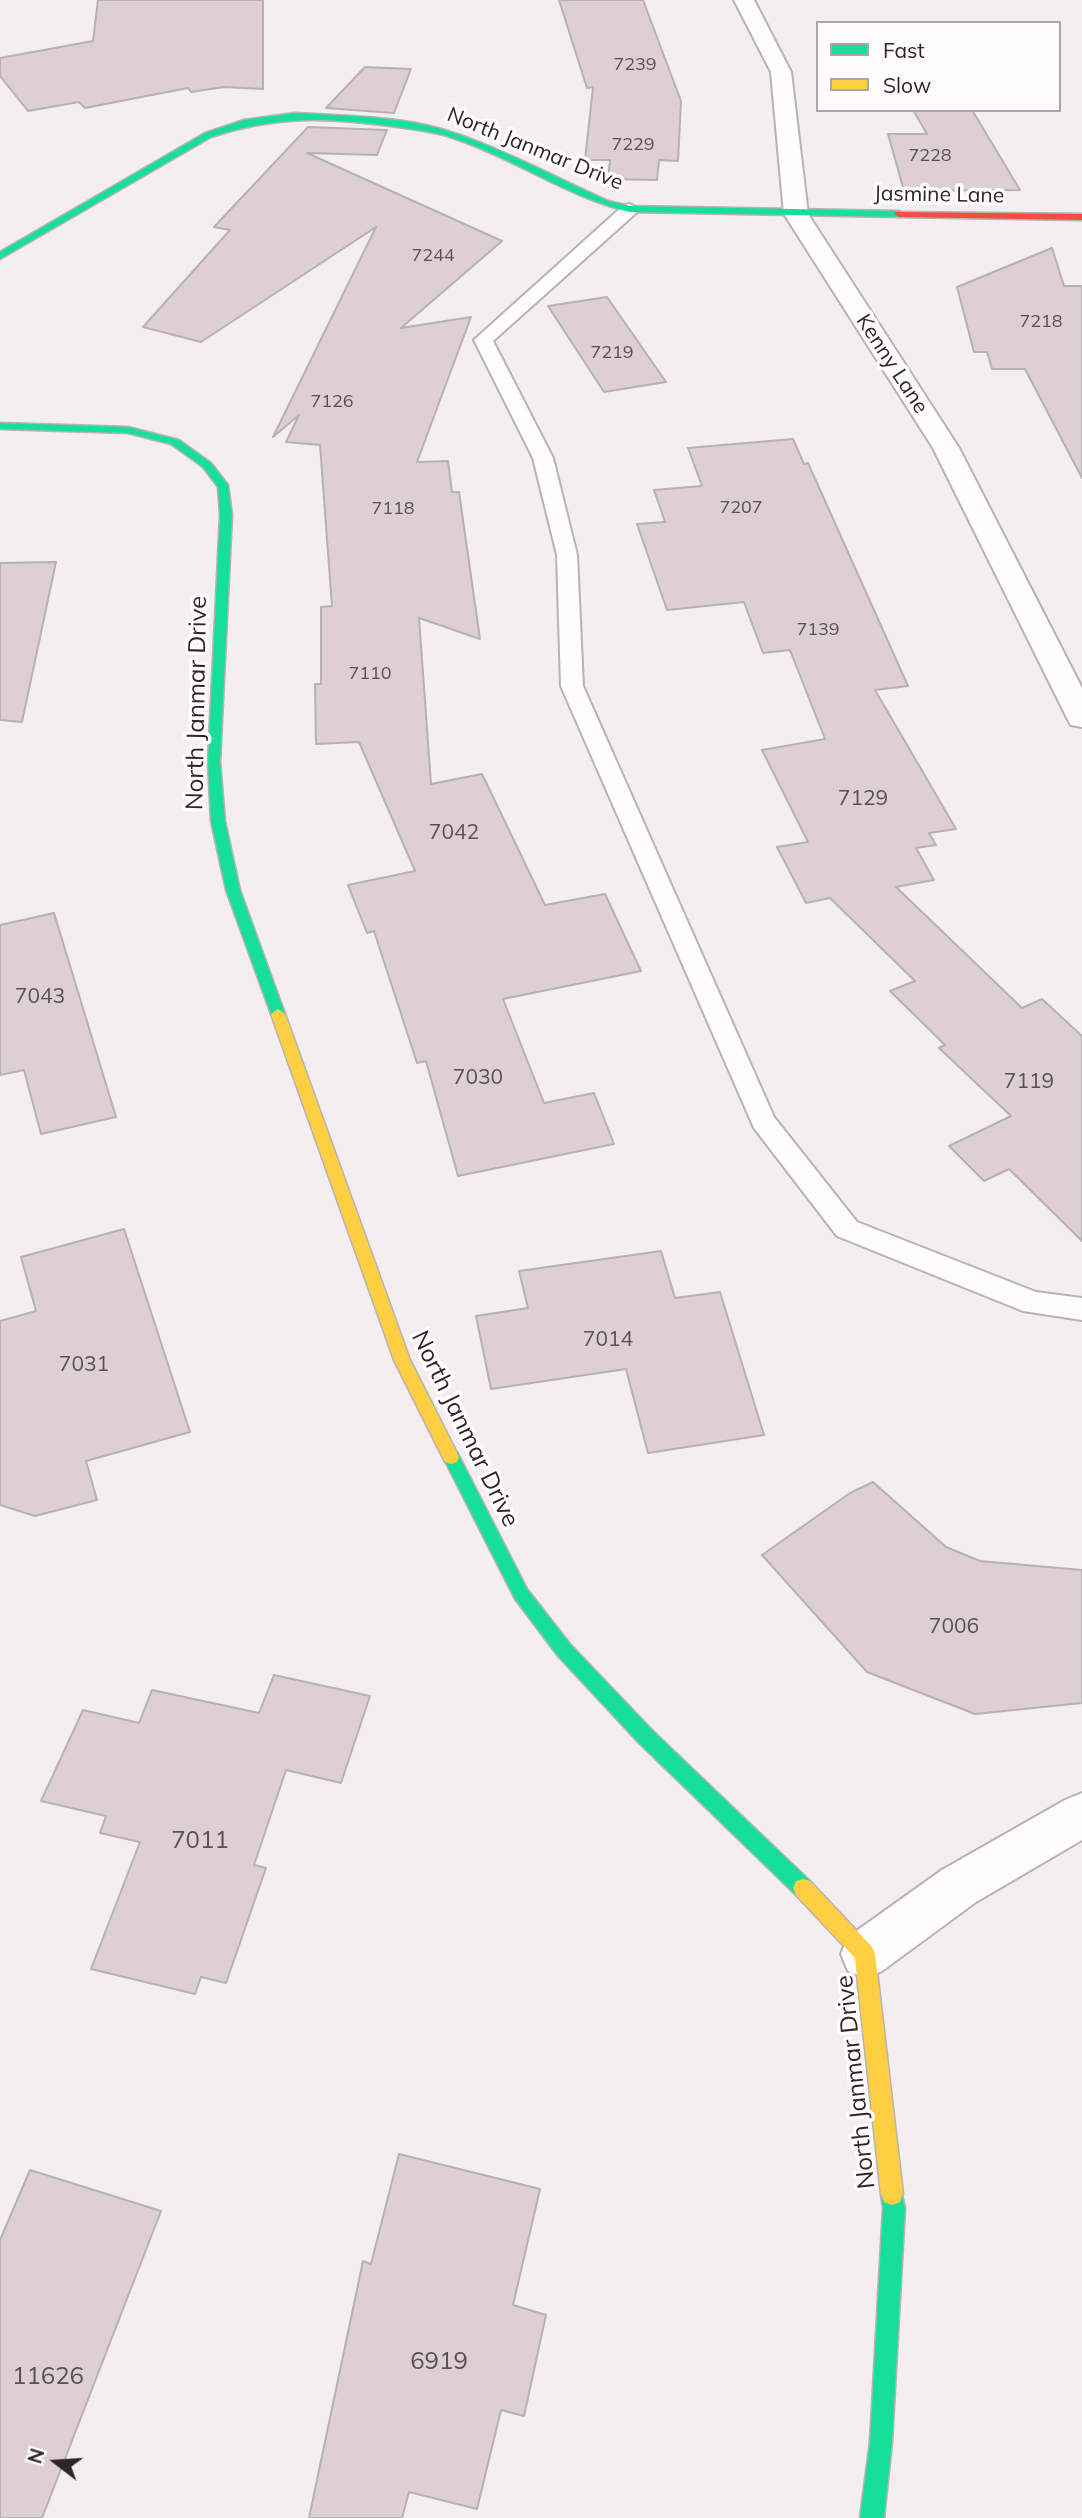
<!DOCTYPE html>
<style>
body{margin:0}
#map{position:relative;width:1082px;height:2518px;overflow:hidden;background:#f5eef0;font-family:Mulish,sans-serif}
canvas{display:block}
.legend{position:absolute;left:816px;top:21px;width:245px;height:91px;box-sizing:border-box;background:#fefbfc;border:2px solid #aaa6a7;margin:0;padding:9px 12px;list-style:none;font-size:21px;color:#2b2728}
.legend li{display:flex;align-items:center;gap:14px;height:35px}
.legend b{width:35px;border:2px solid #aaa6a7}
.north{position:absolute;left:21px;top:2427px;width:70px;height:70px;-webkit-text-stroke:5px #fefbfc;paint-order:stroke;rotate:287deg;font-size:19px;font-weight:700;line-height:28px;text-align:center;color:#2b2728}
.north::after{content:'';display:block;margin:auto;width:24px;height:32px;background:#2b2728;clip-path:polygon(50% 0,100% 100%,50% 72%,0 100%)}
</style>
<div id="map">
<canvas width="1082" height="2518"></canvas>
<ul class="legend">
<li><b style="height:9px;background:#16e098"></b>Fast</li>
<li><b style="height:9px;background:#ffcf43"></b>Slow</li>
</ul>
<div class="north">N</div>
</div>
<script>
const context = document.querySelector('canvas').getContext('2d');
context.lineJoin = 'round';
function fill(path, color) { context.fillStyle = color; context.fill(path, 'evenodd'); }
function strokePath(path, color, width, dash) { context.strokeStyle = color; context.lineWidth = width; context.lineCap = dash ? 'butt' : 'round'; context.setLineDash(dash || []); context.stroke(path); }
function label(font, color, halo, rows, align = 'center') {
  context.font = font + ' Mulish,sans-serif'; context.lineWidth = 7; context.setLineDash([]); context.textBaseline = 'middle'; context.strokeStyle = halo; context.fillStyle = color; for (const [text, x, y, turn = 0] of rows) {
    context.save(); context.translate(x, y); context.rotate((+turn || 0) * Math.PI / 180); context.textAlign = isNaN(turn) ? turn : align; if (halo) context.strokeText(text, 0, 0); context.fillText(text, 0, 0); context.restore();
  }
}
const building = new Path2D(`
 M98,0H263V89L224,87L191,92L188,88L85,108L79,102L28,111L0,76V58L93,41Z
 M559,0H643L681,101L678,161L659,160L657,180L608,179L610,160H585L593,87L587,88Z
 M365,67L411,69L394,113L326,108Z
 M913,110H972L1020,190L904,191L888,134H927Z
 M308,127L387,130L377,155L307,153L502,241L401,328L471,317L417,462L448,461L452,492H459L480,639L419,618L431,784L482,774L545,905L605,894L641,971L503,999L544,1103L594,1093L614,1144L458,1176L426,1061L417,1063L374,931L367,933L348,885L415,871L359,742L316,744L315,684H321V607L332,606L320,445L286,442L299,415L273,437L376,227L201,342L143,327L230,230L214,227Z
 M1052,248L1064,286H1082V478L1025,369H992L987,352H974L957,287Z
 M607,297L666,382L604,392L548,306Z
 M793,439L804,464L808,463L908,686L875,690L956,829L929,833L936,845L916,848L934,880L896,887L1022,1008L1042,999L1082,1036V1241L1009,1169L984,1181L949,1146L1011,1116L939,1048L945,1045L890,991L915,981L830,898L806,903L777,847L808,842L762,750L825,739L790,650L763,653L744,602L667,610L637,524L665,522L654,490L702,486L688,448Z
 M56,562L22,722L0,720V563Z
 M54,913L116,1117L41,1134L24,1070L0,1075V925Z
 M124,1229L190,1432L86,1461L97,1500L35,1516L0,1505V1321L36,1311L21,1257Z
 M661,1251L675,1298L720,1292L764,1435L648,1453L626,1369L491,1389L476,1316L528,1308L519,1271Z
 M873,1482L946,1547L980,1561L1082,1570V1703L975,1714L867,1672L762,1555L850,1493Z
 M274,1675L370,1696L341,1783L286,1770L254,1865L266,1868L226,1983L201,1977L195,1994L91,1969L140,1842L100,1833L106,1816L41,1801L83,1710L139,1723L152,1690L259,1713Z
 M399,2154L540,2189L513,2305L546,2315L524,2416L501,2410L477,2509L409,2492L402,2518H309L363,2261L371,2264Z
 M30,2170L161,2211L42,2518H0V2240Z`);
const lane = new Path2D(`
 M630,204L638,209L636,213L493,341L553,458L577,555L583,686L774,1117L857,1222L1036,1292L1082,1298V1320L1023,1311L837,1236L754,1128L561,686L557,555L533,458L474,340L624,205Z`);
const street = new Path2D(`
 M734,0H754L791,72L808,214L959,448L1082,688V727L1071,725L1067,718L933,448L784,214L771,72Z
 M1082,1793V1840L976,1902L882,1971L865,1978L848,1971L841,1954L848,1937L942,1870L1065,1800Z`);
const fast = new Path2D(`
 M295,113C349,116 409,116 460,135C511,153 559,179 608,201L630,206L899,211L904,214L899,217L630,212C567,197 514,158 453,138C433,131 411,129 390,126C324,117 275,116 211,137L0,259V252L205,133L244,120Z
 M0,423L128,427L179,440L211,463L228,485L232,515L220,762L225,821L240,890L285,1014L283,1018H273L271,1014L226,890L211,821L208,762L220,515L218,487L203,467L171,444L128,433L0,429Z
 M451,1450L457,1452L527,1589L570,1644L653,1731L810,1881L813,1888L810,1895L803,1897L796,1895L639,1743L558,1656L515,1599L443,1457L445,1452Z
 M892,2183L900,2186L905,2208L892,2442L884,2518H860L870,2442L883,2208L881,2194L884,2186Z`);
const slow = new Path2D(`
 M278,1009L285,1014L410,1360L459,1457L457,1462L451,1464L445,1462L394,1360L271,1014Z
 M803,1879L810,1881L872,1947L875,1954L903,2194L900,2202L892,2205L884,2202L881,2194L855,1958L796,1895L793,1888L796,1881Z`);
const jam = new Path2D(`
 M896,212L1082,214V220L899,217L894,214Z`);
const farNumbernames = [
 ["7239",635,65],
 ["7229",633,145],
 ["7228",930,156],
 ["7244",433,256],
 ["7218",1041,322],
 ["7219",612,353],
 ["7126",332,402],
 ["7207",741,508],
 ["7118",393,509],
 ["7139",818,630],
 ["7110",370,674]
];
const farStreetnames = [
 ["North Janmar Drive",535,149,22],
 ["Jasmine Lane",939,195,1],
 ["Kenny Lane",892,364,57]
];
const numberNames = [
 ["7129",863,799],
 ["7042",454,833],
 ["7043",40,997],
 ["7030",478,1078],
 ["7119",1029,1082],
 ["7014",608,1340],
 ["7031",84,1365],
 ["7006",954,1627]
];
const streetNames = [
 ["North Janmar Drive",197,703,-89],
 ["North Janmar Drive",465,1429,64],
 ["North Janmar Drive",856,2082,-96]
];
const nearNumbernames = [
 ["7011",200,1841],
 ["6919",439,2362],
 ["11626",48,2377]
];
fill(building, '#decfd4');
strokePath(building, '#b6b1b2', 2);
strokePath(lane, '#b7b3b4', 4);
strokePath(street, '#b7b3b4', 4);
strokePath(fast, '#b7b3b4', 3);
strokePath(slow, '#b7b3b4', 3);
strokePath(jam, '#b7b3b4', 3);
fill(lane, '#fefcfd');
fill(street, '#fefcfd');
fill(fast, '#16e098');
fill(slow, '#ffcf43');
fill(jam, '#f24e42');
label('18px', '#585153', null, farNumbernames);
label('21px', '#2b2728', '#fefbfc', farStreetnames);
label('21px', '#585153', null, numberNames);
label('24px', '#2b2728', '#fefbfc', streetNames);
label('24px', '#585153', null, nearNumbernames);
</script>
